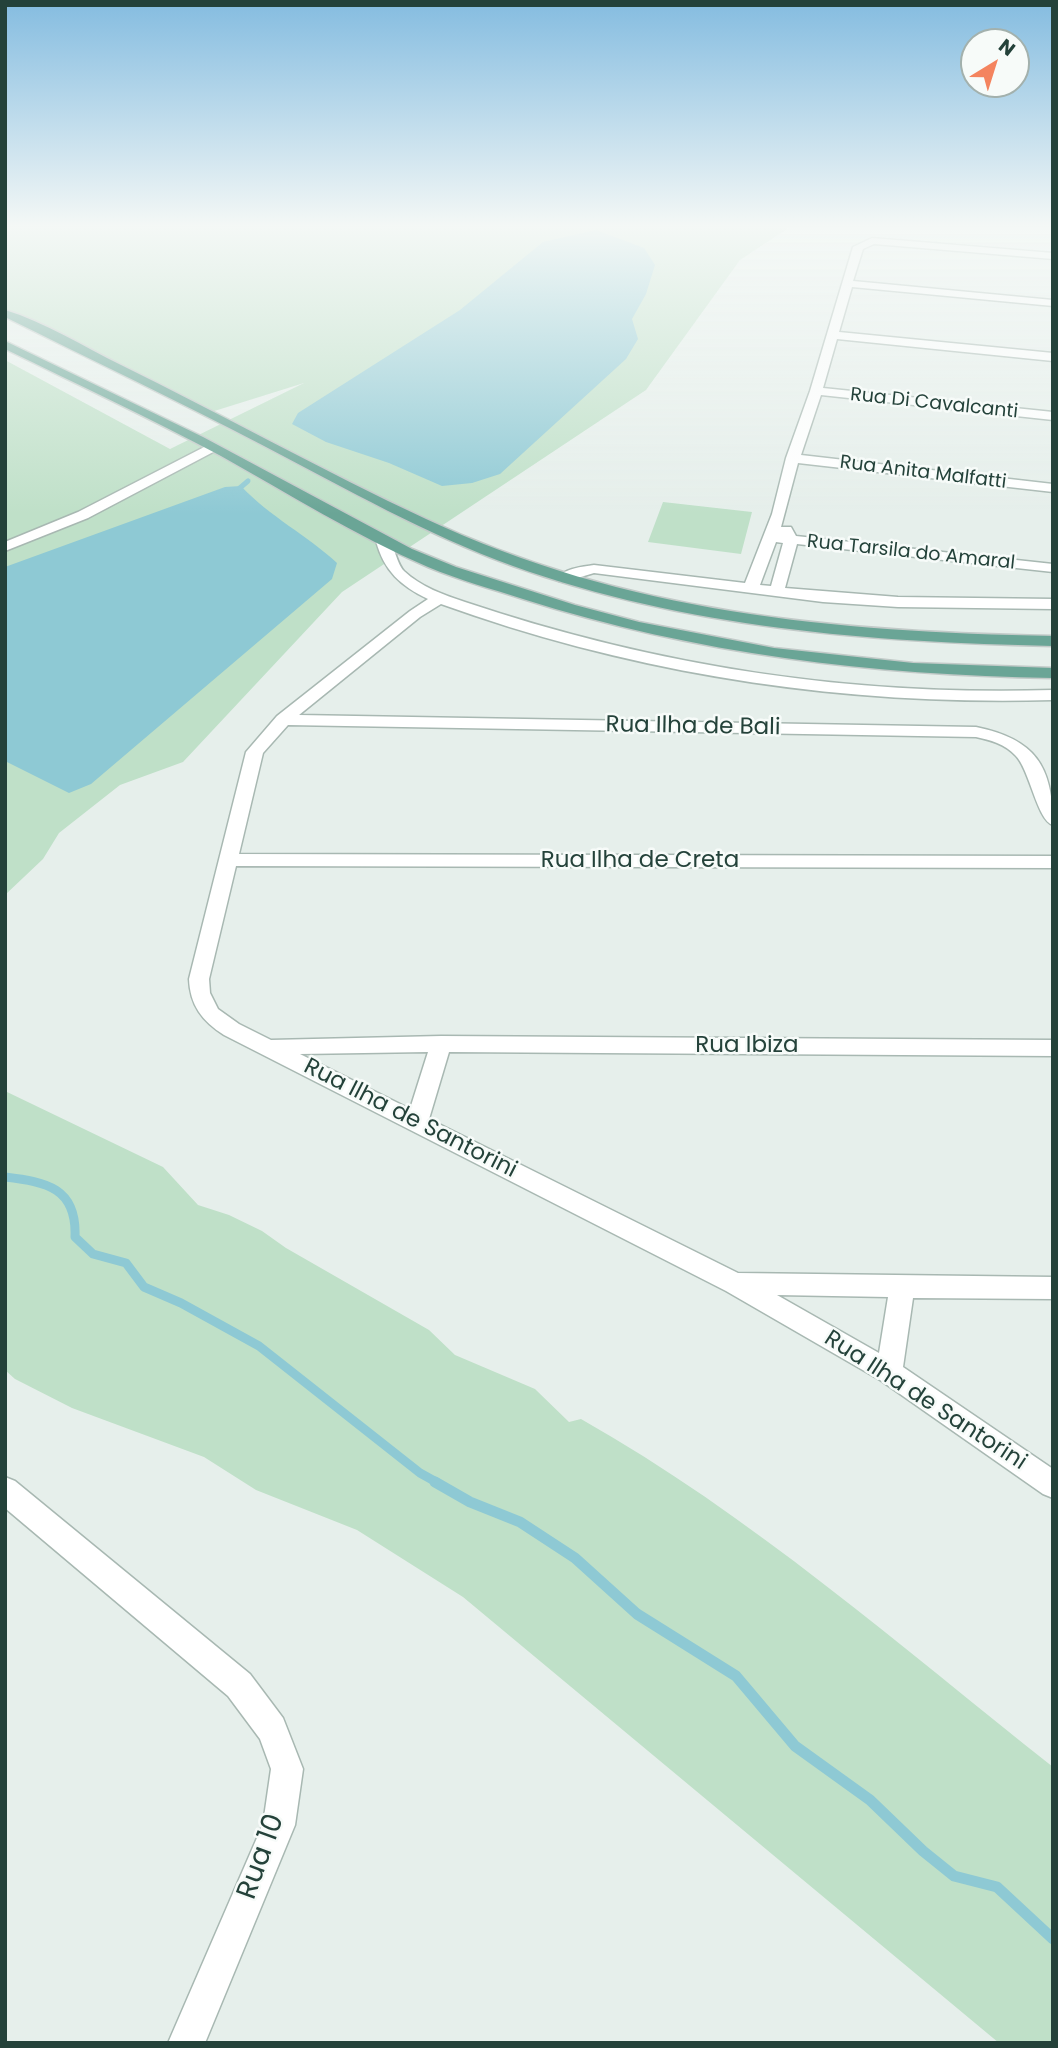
<!DOCTYPE html>
<style>
body{margin:0}
#map{position:relative;width:1058px;height:2048px;overflow:hidden;background:#e6efeb;font-family:Poppins,sans-serif}
canvas{display:block}
.frame{position:absolute;inset:0;border:7px solid #24423a;pointer-events:none}
.north{position:absolute;left:960px;top:28px;width:70px;height:70px;box-sizing:border-box;background:#f7fbf9;border:2px solid #a3b1ad;border-radius:50%;rotate:38deg;font-size:19px;font-weight:700;line-height:28px;text-align:center;color:#24423a}
.north::after{content:'';display:block;margin:auto;width:24px;height:32px;background:#f4845f;clip-path:polygon(50% 0,100% 100%,50% 72%,0 100%)}
</style>
<div id="map">
<canvas width="1058" height="2048"></canvas>
<div class="frame"></div>
<div class="north">N</div>
</div>
<script>
const context = document.querySelector('canvas').getContext('2d');
context.lineJoin = 'round';
function fill(path, color) { context.fillStyle = color; context.fill(path, 'evenodd'); }
function strokePath(path, color, width, dash) { context.strokeStyle = color; context.lineWidth = width; context.lineCap = dash ? 'butt' : 'round'; context.setLineDash(dash || []); context.stroke(path); }
function label(font, color, halo, rows, align = 'center') {
  context.font = font + ' Poppins,sans-serif'; context.lineWidth = 5; context.setLineDash([]); context.textBaseline = 'middle'; context.strokeStyle = halo; context.fillStyle = color; for (const [text, x, y, turn = 0] of rows) {
    context.save(); context.translate(x, y); context.rotate((+turn || 0) * Math.PI / 180); context.textAlign = isNaN(turn) ? turn : align; if (halo) context.strokeText(text, 0, 0); context.fillText(text, 0, 0); context.restore();
  }
}
const green = new Path2D(`
 M5,227H790L740,260L646,390L342,592L183,762L120,785L59,833L43,859L5,895V360L170,449L304,383L208,413L5,313Z
 M663,502L752,512L741,554L648,542Z
 M5,1091L163,1167L198,1205L229,1215L262,1231L286,1248L429,1330L455,1355L535,1389L569,1422L581,1419C751,1515 900,1646 1053,1767V2043H999L463,1597L357,1530L256,1490L204,1457L72,1408L15,1379L5,1370Z`);
const water = new Path2D(`
 M596,230L644,248L655,265L646,294L632,319L638,339L626,359L500,474L472,483L442,486L389,463L326,442L292,424L298,413L460,310L543,242Z
 M241,486C270,517 307,535 337,563L332,579L91,784L69,793L5,761V567L225,487Z`);
const streamFar2 = new Path2D(`
 M234,493L248,481`);
const streamFar1 = new Path2D(`
 M5,1177C47,1182 77,1188 75,1237L93,1254L126,1263L144,1287L181,1303L259,1346L420,1473L438,1483`);
const stream = new Path2D(`
 M435,1482L470,1502L520,1522L575,1558L637,1614L736,1676L795,1746L870,1800L923,1851L954,1876L997,1887L1053,1939`);
const minor = new Path2D(`
 M872,238L1053,253V259L874,244L863,249L853,281L1053,300V306L852,287L839,332L1053,353V361L837,339L823,388L1053,412V420L821,395L801,455L1053,484V492L798,463L781,527H791L796,536L1053,564V572L797,544L785,588L898,597L1053,599V609L898,607L823,602L594,573L564,582L559,581L557,578C566,568 581,567 594,565L745,583L772,514L786,458L810,391L853,247ZM776,542L783,543L771,586L760,585Z
 M212,443L219,447L217,450L88,518L5,551V542L78,512Z
 M383,537C395,540 395,562 404,571C421,587 444,595 465,602C659,667 849,696 1053,690V700C844,706 638,675 441,604L420,617L299,715L976,727C1035,739 1053,766 1053,825C1037,821 1030,769 1015,755C1005,744 990,740 976,737L288,725L263,753L239,854L1053,856V868L236,866L209,979L210,993L218,1009L239,1024L271,1040L441,1036L1053,1040V1056L449,1052L429,1119L738,1273L1053,1277V1299L913,1298L903,1367L1053,1469V1498L1043,1494L880,1380L726,1291L224,1035C202,1021 190,1005 189,979L246,752L277,716L410,611L428,599C401,586 384,571 376,541ZM428,1052L410,1109L300,1054ZM777,1295L888,1297L879,1353Z
 M5,1477L15,1481L250,1674L283,1718L303,1769L295,1825L205,2043H168L263,1824L271,1769L260,1739L228,1696L5,1508Z`);
const primary = new Path2D(`
 M5,310C45,322 84,347 121,365C223,415 323,471 426,519C626,613 834,632 1053,636V646C870,642 686,628 513,566C427,535 347,489 266,447C180,402 92,360 5,317Z
 M5,341L203,437L412,549L456,567L575,605L639,622L774,648L913,663L1053,668V678C872,675 696,654 523,599C492,589 459,580 428,567C356,536 289,494 221,456C150,418 77,384 5,349Z`);
const farStreetnames = [
 ["Rua Di Cavalcanti",934,404,6],
 ["Rua Anita Malfatti",923,473,7],
 ["Rua Tarsila do Amaral",911,553,6]
];
const streetNames = [
 ["Rua Ilha de Bali",693,727,1],
 ["Rua Ilha de Creta",640,861],
 ["Rua Ibiza",747,1046],
 ["Rua Ilha de Santorini",410,1119,27],
 ["Rua Ilha de Santorini",925,1401,33]
];
const nearStreetnames = [
 ["Rua 10",262,1857,-70]
];
fill(green, '#bfe0c8');
fill(water, '#8ec9d4');
strokePath(streamFar2, '#8ec9d4', 5);
strokePath(streamFar1, '#8ec9d4', 9);
strokePath(stream, '#8ec9d4', 11);
strokePath(minor, '#a8b8b2', 3);
strokePath(primary, '#c2cac8', 3);
fill(minor, '#fff');
fill(primary, '#6aa596');
const sky = context.createLinearGradient(0, 0, 0, 514);
sky.addColorStop(0, '#84bce0');
sky.addColorStop(0.44, '#f4f8f6');
sky.addColorStop(1, '#f4f8f600');
context.fillStyle = sky;
context.fillRect(0, 0, 1058, 514);
label('19px', '#24423a', '#f7fbf9', farStreetnames);
label('23px', '#24423a', '#f7fbf9', streetNames);
label('28px', '#24423a', '#f7fbf9', nearStreetnames);
</script>
